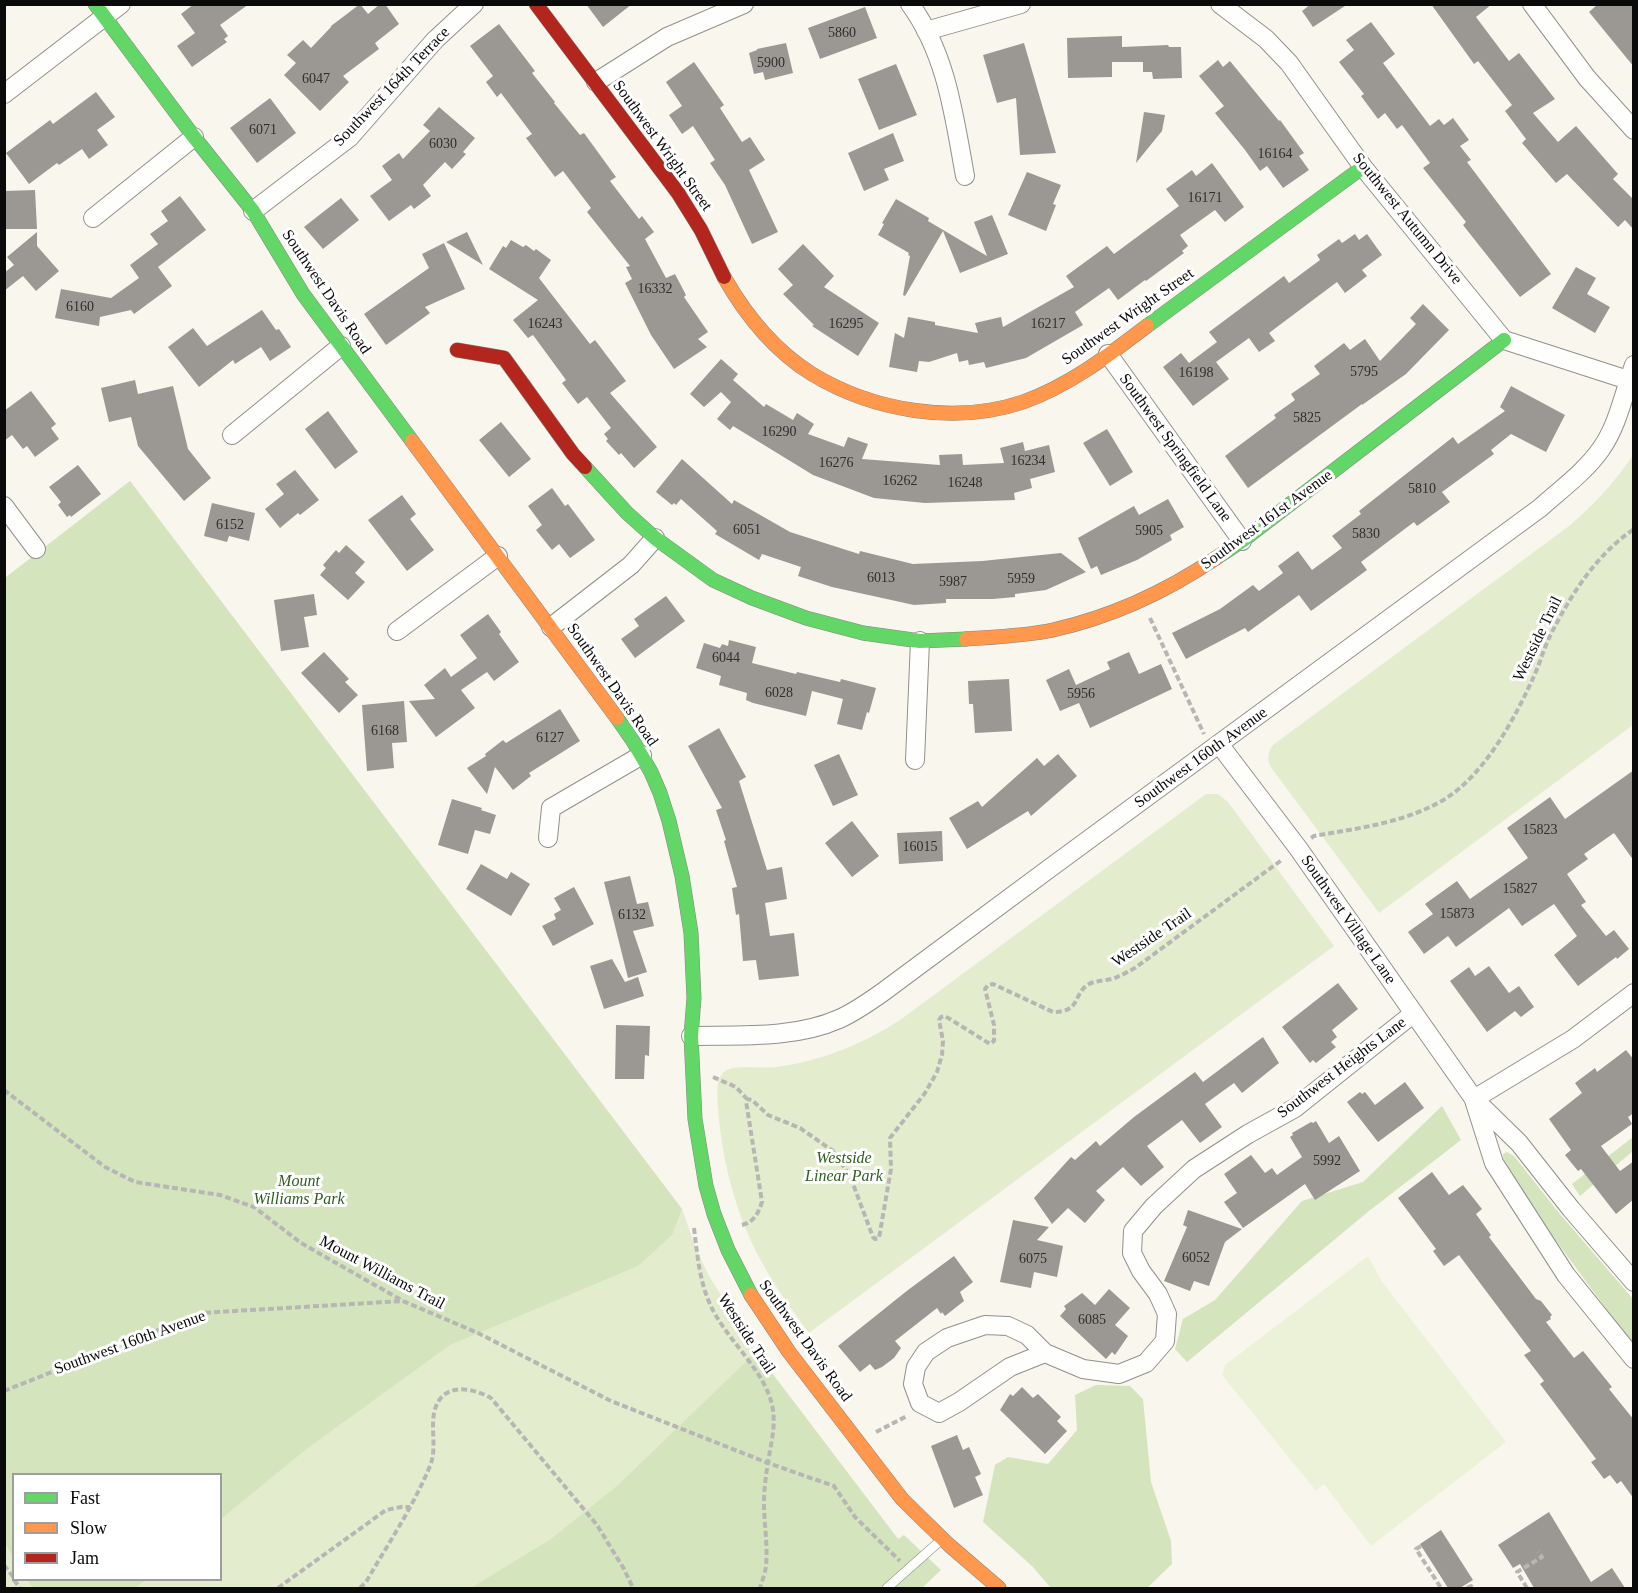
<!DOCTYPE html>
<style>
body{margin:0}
#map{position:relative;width:1638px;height:1593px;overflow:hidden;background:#f9f6ed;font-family:"Times New Roman",serif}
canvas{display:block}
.frame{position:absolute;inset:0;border:6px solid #0a0a0a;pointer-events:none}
.legend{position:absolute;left:12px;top:1473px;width:210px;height:108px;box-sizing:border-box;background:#fff;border:2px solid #9d9d9d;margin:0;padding:8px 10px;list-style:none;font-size:18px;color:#0a0a0a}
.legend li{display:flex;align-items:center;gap:12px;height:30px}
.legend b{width:30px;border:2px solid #9d9d9d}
</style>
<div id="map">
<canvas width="1638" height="1593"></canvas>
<div class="frame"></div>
<ul class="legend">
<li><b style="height:8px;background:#63d668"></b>Fast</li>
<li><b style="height:8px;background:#ff974d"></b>Slow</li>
<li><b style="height:8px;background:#b3261e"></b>Jam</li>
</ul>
</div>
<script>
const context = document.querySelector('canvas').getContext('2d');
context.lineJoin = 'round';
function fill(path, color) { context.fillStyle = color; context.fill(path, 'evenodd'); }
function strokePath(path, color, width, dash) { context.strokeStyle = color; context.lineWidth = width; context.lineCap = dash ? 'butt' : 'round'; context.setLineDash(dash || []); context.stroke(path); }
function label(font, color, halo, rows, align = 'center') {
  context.font = font + ' "Times New Roman",serif'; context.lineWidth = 6; context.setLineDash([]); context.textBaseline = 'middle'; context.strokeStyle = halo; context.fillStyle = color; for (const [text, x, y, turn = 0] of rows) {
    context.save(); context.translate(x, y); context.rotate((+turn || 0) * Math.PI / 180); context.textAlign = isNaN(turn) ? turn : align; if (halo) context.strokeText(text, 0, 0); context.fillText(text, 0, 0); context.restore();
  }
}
const green = new Path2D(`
 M1633,455V725L1379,913L1270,766C1267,758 1268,752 1273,745L1569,526C1594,505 1615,482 1633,455Z
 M130,481L682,1209L695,1246L708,1274L756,1352L899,1540L836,1588H5V578ZM14,1474H220V1580H14Z
 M1206,794H1218L1228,802L1334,946L809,1333C788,1305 766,1274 751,1241C732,1200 721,1152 718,1108C718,1095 714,1077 727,1070C737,1065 764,1069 777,1067C823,1060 861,1045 900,1020Z`);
const forest = new Path2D(`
 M130,481L682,1209L672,1235L638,1266L450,1345L305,1450L221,1519L220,1474H14L13,1557L5,1543V578Z
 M1442,1106L1461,1140L1369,1211L1187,1362L1175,1349L1183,1319L1215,1300L1302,1201L1363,1182Z
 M1633,1137V1151L1580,1196L1572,1184Z
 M1507,1152L1514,1156L1559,1213L1633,1299V1345L1551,1234L1515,1179L1503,1157V1154Z
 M756,1352L898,1539L904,1535L941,1570L922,1588H471L551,1539L617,1486Z
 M1096,1385L1130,1386L1143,1399L1151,1482L1171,1541L1172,1564L1147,1588H1051L1032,1566L983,1522L995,1465L1008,1457L1048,1464L1077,1430L1075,1395Z
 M27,1580H146L135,1588H33Z`);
const pitch = new Path2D(`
 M1368,1256L1383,1283L1506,1442L1371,1546L1324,1484L1316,1491L1222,1375L1225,1365Z`);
const building = new Path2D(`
 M194,4H249L220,25L228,36L224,39L227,42L192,67L177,46L195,33L181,14Z
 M360,4L368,14L380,4H385L399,24L375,43L379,49L343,76L349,82L320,111L284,75L296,63L287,55L303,40L311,48L331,27V26Z
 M586,4H632L603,27Z
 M1311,4H1348L1313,27L1302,11Z
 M1431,4H1492L1476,17L1509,61L1519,53L1555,99L1533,113L1558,142L1576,126L1618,174L1613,179L1634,200V230L1625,220L1618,227L1567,174L1556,183L1522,143L1526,139L1505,111L1512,105L1478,61L1474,64Z
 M1598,4H1634V67L1589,12Z
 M865,7L877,38L820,59L808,28Z
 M1371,22L1395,54L1383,63L1430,126L1439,119L1444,125L1453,118L1469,140L1460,146L1471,160L1467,162L1551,274L1520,297L1463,225L1466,222L1423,168L1430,163L1402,125L1397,129L1385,113L1378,119L1361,96L1364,94L1339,62L1354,50L1346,40Z
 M499,24L535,71L532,73L555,102L554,103L580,135L584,133L616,177L610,181L639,219L642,216L654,232L645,239L666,278L675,274L686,295L684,297L708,332L698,339L707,347L674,369L651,335L625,283L632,279L626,267L630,266L587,212L591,208L563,171L555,177L526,138L532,134L501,93L497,97L486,82L493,76L470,46Z
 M1122,36V47L1168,45L1169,47H1181L1182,78L1153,79L1152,72H1143V62H1112V77L1068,78L1067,38Z
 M786,43L793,73L765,80L763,72L754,74L749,53L757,50V49Z
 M1024,43L1056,153L1020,155L1016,98L997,103L983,55Z
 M1218,60L1223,67L1230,61L1279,121L1280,120L1304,153L1299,156L1309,170L1283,188L1267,166L1260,171L1245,150L1215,113L1224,106L1199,76Z
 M694,62L724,105L720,108L742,142L750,137L765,160L749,170L778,232L752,244L725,185L710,163L715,160L693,126L682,134L669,115L682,106L666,82Z
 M896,64L917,115L879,130L858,79Z
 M96,92L115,117L97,130L108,145L89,159L82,149L59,165L57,163L29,184L6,153L50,120L53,124Z
 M270,98L296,133L257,163L230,128Z
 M439,107L475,138L463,152L466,154L452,169L445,162L423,185L431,196L414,209L411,205L389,221L370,196L392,180L382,166L399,153L403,159L430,131L423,125Z
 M1144,112L1165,115L1162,131L1136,163Z
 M893,133L904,161L884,169L889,180L864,191L848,153Z
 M1212,163L1244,207L1225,222L1215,210L1180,235L1188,246L1182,251L1184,253L1146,281L1145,280L1118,300L1109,288L1075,312L1083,325L1026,358L986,368L984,362L969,365L968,360L959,362L957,353L929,362L919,361L917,372L889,367L895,333L904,338L908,317L935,322V325L978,333L975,323L1001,317L1003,327L1074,287L1066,276L1107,246L1114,254L1179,206L1166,189L1192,170L1196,176Z
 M1027,172L1061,185L1053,204L1056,205L1046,231L1008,215Z
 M35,190L37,229H4V191Z
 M180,196L206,230L158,267L172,286L134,314L131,310L100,317L99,326L55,318L61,289L111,298L139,278L130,265L158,244L150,234L168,221L161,211Z
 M341,198L359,220L323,249L304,227Z
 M896,199L929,218L928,221L987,256L974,222L992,215L1008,254L960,273L943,231L905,296L903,295L910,256L908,255L909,253L878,235L884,224L882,223Z
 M37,232V246L59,271L36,291L23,276L4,291V273L14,265L7,257Z
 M467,232L483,265L446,242Z
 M1355,234L1359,240L1367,234L1382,255L1362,270L1367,276L1345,293L1337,282L1269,333L1275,341L1259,352L1249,338L1216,362L1229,379L1193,406L1163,367L1181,353L1189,363L1217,342L1209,332L1284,276L1289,283L1320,260L1317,255L1339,239L1342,243Z
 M511,240L523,247L526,245L534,251L536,249L551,260L539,278L590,344L595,340L626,381L610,393L657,447L634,468L621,453L619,455L606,441L608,439L604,434L611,428L587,397L578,404L562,383L566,380L533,335L528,338L513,320L538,300L489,269L503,246L506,248Z
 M444,243L465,289L425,307L430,313L386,345L364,314L429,268L422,254Z
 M803,244L834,276L824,287L879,323L858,356L812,326L814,325L783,294L793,285L778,269Z
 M1576,267L1596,278L1587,294L1610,307L1595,333L1552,308Z
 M1423,304L1449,330L1406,374L1362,405V404L1248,488L1225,456L1276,418L1274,415L1295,400L1291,394L1320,374L1314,366L1344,343L1350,350L1365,339L1380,361L1416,324L1410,318Z
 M262,310L276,330L279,329L291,347L270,361L261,347L235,364L233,360L199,387L168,347L193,328L207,346Z
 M721,359L738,374L733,380L764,407L766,404L793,420L797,413L814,424L808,434L844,447L848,437L868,444L862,459L940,465L939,455L962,454L963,465L1004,463L1000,448L1023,442L1025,451L1049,445L1055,472L1030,479L1032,488L1014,493L1015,500L925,503L874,498L813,475L733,426L730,430L717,419L731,402L721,392L704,407L690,394Z
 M135,380L138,394L173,386L188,449L211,478L184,501L138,446L131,417L109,422L101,388Z
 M1511,386L1565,415L1546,452L1511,434L1491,450L1494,454L1442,492L1450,502L1417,526L1414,522L1361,562L1367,570L1311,611L1299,595L1248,632L1245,628L1186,659L1172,633L1220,609L1253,585L1259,591L1283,573L1278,566L1298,551L1312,570L1342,548L1332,536L1361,514L1359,511L1453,437L1458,444L1505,411L1500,407Z
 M31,391L56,424L51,428L59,439L35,457L27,446L23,449L12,435L4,441V411Z
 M328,411L358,452L335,469L305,429Z
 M501,422L531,459L509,477L479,440Z
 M1107,429L1133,472L1110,486L1083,443Z
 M682,459L732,504L734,500L790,532L859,554L860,551L913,564L982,561L1061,553L1086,572L1046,590L1015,594V597L993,599H946V603L914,605L832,587L798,576L801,567L762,554L759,560L715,534L717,531L681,499L676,505L674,503L672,505L656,492L658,489Z
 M78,465L101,494L71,517L70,515L67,517L58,505L61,502L49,487Z
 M295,470L319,500L300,515L298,513L280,528L265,509L284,494L276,484Z
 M552,488L565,506L568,504L595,540L570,558L559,544L552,550L536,530L542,525L528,506Z
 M402,495L416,514L410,519L434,550L407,571L368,520Z
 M1168,499L1184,527L1170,535L1172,540L1137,560L1101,575L1097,566L1091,569L1078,538L1134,506L1139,515Z
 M212,503L255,513L249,541L229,536L227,542L204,536Z
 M346,545L365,562L355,573L365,582L348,600L320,575L326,568L323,565L336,550L339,553Z
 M314,594L317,615L304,617L309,647L281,651L274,600Z
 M666,596L685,621L635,658L621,639L639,626L634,619Z
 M488,614L501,632L499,634L519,662L494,681L487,672L461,690L475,708L436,737L409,701L435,699L424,685L445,668L451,677L477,658L460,635Z
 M729,640L756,647L752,663L796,674L797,672L840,682L841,679L876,688L869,713L867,712L862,730L837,724L843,699L812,691L806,716L753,703L746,700L747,693L719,685L721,676L696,668L704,643L720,648L722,644L728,646Z
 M324,652L349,679L345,682L358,695L339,713L301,673Z
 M1129,652L1139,674L1161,664L1172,689L1090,728L1079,703L1060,711L1046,680L1069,669L1076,685L1110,669L1107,662Z
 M1009,679L1012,731L975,733L973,704H969L968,681Z
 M404,701L407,742L392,743L394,768L367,771L362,705Z
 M560,709L580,741L529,773L531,776L513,790L495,767L487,794L467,768L486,756L485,754L503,740L506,743Z
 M719,728L746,777L739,781L767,870L782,867L787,899L765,903L770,936L794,933L799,976L759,980L756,960L743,961L739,914L736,915L732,888L737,887L724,841L726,840L716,810L722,808L688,746Z
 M839,754L858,795L833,806L814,765Z
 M1058,754L1077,776L1031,816L1028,811L967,849L949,818L978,801L982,807L1037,758L1044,766Z
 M1634,770V861L1614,833L1584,854L1588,859L1567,874L1586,902L1581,905L1606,936L1614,930L1629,949L1617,959L1616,957L1578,986L1554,955L1577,936L1554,904L1522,926L1509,908L1456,947L1448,936L1424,954L1408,932L1433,914L1425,904L1457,881L1470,899L1528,858L1507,828L1550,797L1565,819Z
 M452,799L482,808L481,810L496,815L490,834L475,830L468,854L438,845Z
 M852,821L879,856L852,877L825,843Z
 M942,831L943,861L899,864L897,833Z
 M481,864L507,879L511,872L530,884L511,916L466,889Z
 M630,876L637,904L648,902L654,926L633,931L647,972L628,978L604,882Z
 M574,887L594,924L553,946L542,926L556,919L554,914L561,910L554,898Z
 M612,959L625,982L638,977L644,996L604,1009L590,966Z
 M1489,966L1509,993L1519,986L1534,1007L1521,1017L1515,1011L1487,1032L1450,981L1469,967L1475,976Z
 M1338,983L1358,1009L1332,1030L1337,1037L1331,1042L1336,1047L1316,1063L1313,1060L1310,1063L1282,1027Z
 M616,1025L650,1026L649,1056L645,1055L644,1079H615Z
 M1263,1037L1279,1063L1242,1093L1234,1083L1205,1104L1222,1127L1200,1143L1182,1120L1147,1146L1164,1167L1141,1186L1123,1167L1096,1191L1105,1200L1085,1223L1068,1208L1052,1224L1034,1198L1071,1157L1075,1160L1096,1141L1100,1146L1134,1117L1195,1072L1203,1082Z
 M1626,1050L1634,1060V1113L1628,1117L1632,1124L1601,1146L1620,1171L1634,1161V1199L1616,1214L1581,1169L1578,1171L1565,1155L1571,1150L1549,1119L1582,1093L1575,1083L1595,1068L1597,1072Z
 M1405,1082L1424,1108L1378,1142L1347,1102L1360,1092L1362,1094L1365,1092L1375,1105Z
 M1316,1121L1329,1143L1339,1136L1360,1171L1315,1200L1305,1184L1243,1228L1224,1202L1237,1193L1224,1174L1251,1155L1265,1173L1272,1168L1277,1175L1302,1157L1290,1137L1293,1135L1292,1133L1311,1122L1313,1123Z
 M1432,1172L1449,1195L1463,1185L1482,1209L1476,1214L1491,1235L1489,1237L1536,1299L1541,1301L1552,1315L1550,1317L1551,1319L1546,1322L1574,1358L1583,1351L1612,1387L1609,1389L1634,1420V1499L1621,1481L1617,1484L1610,1475L1604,1479L1591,1462L1596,1459L1540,1384L1544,1381L1524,1355L1531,1351L1459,1255L1444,1266L1433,1251L1436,1249L1398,1198Z
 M1188,1210L1242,1229L1225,1242L1209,1286L1194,1281L1190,1291L1164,1281L1187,1227L1183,1225Z
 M1013,1220L1049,1227L1037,1240L1063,1246L1057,1277L1034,1272L1031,1288L1000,1282Z
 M954,1256L973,1282L960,1292L964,1301L945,1316L942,1312L941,1314L937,1308L895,1341L901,1348L894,1358L882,1367L875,1370L870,1364L860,1372L838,1346L908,1290Z
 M1109,1289L1130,1308L1115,1325L1128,1336L1115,1355L1112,1352L1106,1359L1060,1316L1066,1309L1064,1306L1082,1293L1095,1305Z
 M1022,1387L1033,1398L1038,1394L1061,1417L1057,1421L1067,1431L1045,1454L1000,1410L1010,1394L1013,1396Z
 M957,1435L963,1450L969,1447L981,1474L975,1477L983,1495L954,1508L931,1446Z
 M1549,1512L1591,1582L1612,1568L1625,1588H1534L1520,1564L1513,1568L1498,1545Z
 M1441,1530L1473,1580L1460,1588H1448L1420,1544Z`);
const path = new Path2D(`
 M1150,618L1204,734
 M1311,838L1314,836C1359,828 1405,823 1445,799C1486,773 1515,718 1535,674C1541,660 1545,645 1552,632C1572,593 1597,554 1634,529
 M713,1077L736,1087L747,1099
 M4,1090L105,1167L135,1182L220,1195L254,1207L301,1243L403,1301L478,1333L611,1401L768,1463L834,1486L855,1517L900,1561
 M742,1225C754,1222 758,1214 762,1202L746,1101L747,1099L752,1100L768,1115L800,1128L833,1151L850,1176L873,1237L875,1239L879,1238L891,1169L890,1138L925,1093L937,1072L942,1055L943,1041L939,1020L941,1017L945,1016L990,1044L994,1041V1025L985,989L988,985L993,984L1053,1012C1082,1012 1072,994 1089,984C1097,980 1109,981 1117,977C1123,975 1129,971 1135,968L1283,859
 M694,1228C698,1260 700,1291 718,1319C732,1342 760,1370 769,1395C778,1418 772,1438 768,1462C766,1475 764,1489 764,1503C764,1524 768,1545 766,1566C765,1574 762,1581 760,1588
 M4,1391L201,1313L403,1301
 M876,1432L907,1416
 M1421,1546L1416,1549L1441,1588
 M4,1565L14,1578
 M14,1580L20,1588
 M278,1588L386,1510L401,1507H410
 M360,1588L366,1582C388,1544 413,1507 430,1466C439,1444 426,1418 440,1399C452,1383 477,1390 491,1398L597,1525L624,1569L633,1588
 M1467,1588L1471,1586L1473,1588
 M1527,1588L1517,1572L1542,1557L1538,1552`);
const lane = new Path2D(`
 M887,1588L941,1540`);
const street = new Path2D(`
 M910,4C947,55 954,116 965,176
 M1220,4L1266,39L1289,63L1363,167L1504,340L1628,380
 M1532,4L1587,78L1634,130
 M926,31L1021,4
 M596,82L667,37L744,4
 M4,94L121,4
 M253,211L350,137L435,40L474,4
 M93,218L194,137
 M1108,354L1242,541
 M232,435L341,346
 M4,506L36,549
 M551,627L631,565L655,538
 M397,631L498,556
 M1219,744L1298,848L1474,1099L1519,1143L1571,1209L1634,1282
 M915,760L920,641
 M548,838L551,808L642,755
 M691,1036C739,1035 794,1039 839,1019C855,1012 869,1002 883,992L1050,868L1540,508C1561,489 1585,472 1601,449C1618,425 1624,393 1634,365
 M1474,1099L1573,1039L1634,993
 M1474,1100L1494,1163L1566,1275L1634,1359
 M1045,1353L1010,1367L959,1402L939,1413L920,1403L913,1384L916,1367L926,1352L947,1338L985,1325L1008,1326L1027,1335L1045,1353L1083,1369L1119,1374L1146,1363L1165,1341L1167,1314L1158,1294L1141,1271L1132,1253L1133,1231L1154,1206L1194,1169L1248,1134L1295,1108L1414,1013`);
const fast = new Path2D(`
 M95,4L194,137L253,211L303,294L412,441
 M1147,326L1363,167
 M585,467L627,513L655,538L713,580L752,598L806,618L863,633L920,641L966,639
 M1216,558L1242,541L1504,340
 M617,718L633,741L651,772L660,793L669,821L682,876L691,933L694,998L691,1036L695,1119L706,1186L714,1214L728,1250L751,1295`);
const slow = new Path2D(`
 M724,277C745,314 775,351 812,374C873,411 955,425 1023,402C1069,386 1109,355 1147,326
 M412,441L617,718
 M966,639C995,637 1025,636 1053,630C1111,617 1167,591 1216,558
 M751,1295L789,1352L902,1499L949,1545L999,1588`);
const jam = new Path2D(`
 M536,4L678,193L701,230L724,277
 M457,350L504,358L573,454L585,467`);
const numberNames = [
 ["5860",842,33],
 ["5900",771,63],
 ["6047",316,79],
 ["6071",263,130],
 ["6030",443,144],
 ["16164",1275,154],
 ["16171",1205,198],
 ["16332",655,289],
 ["6160",80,307],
 ["16243",545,324],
 ["16295",846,324],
 ["16217",1048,324],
 ["5795",1364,372],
 ["16198",1196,373],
 ["5825",1307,418],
 ["16290",779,432],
 ["16234",1028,461],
 ["16276",836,463],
 ["16262",900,481],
 ["16248",965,483],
 ["5810",1422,489],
 ["6152",230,525],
 ["6051",747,530],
 ["5905",1149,531],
 ["5830",1366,534],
 ["6013",881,578],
 ["5959",1021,579],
 ["5987",953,582],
 ["6044",726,658],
 ["6028",779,693],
 ["5956",1081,694],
 ["6168",385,731],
 ["6127",550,738],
 ["15823",1540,830],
 ["16015",920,847],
 ["15827",1520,889],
 ["15873",1457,914],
 ["6132",632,915],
 ["5992",1327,1161],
 ["6052",1196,1258],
 ["6075",1033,1259],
 ["6085",1092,1320]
];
const streetNames = [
 ["Southwest 164th Terrace",392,87,-46],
 ["Southwest Wright Street",662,146,54],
 ["Southwest Autumn Drive",1407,219,51],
 ["Southwest Davis Road",326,292,56],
 ["Southwest Wright Street",1128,317,-35],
 ["Southwest Springfield Lane",1175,448,54],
 ["Southwest 161st Avenue",1267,520,-36],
 ["Westside Trail",1538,639,-64],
 ["Southwest Davis Road",612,685,55],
 ["Southwest 160th Avenue",1201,758,-36],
 ["Southwest Village Lane",1348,920,55],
 ["Westside Trail",1152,938,-34],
 ["Southwest Heights Lane",1342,1068,-37],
 ["Mount Williams Trail",382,1273,28],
 ["Westside Trail",746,1334,57],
 ["Southwest Davis Road",805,1341,54],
 ["Southwest 160th Avenue",130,1343,-20]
];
const parkNames = [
 ["Westside",844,1159],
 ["Linear Park",844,1177],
 ["Mount",299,1182],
 ["Williams Park",299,1200]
];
fill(green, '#e3edce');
fill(forest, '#d4e4bc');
fill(pitch, '#ecf2d8');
fill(building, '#9b9894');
strokePath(lane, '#92908c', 10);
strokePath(street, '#92908c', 20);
strokePath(fast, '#888783', 15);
strokePath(slow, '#888783', 15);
strokePath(jam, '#888783', 15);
strokePath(path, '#b7b6b5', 4, [6, 3]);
strokePath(lane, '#fefefc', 9);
strokePath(street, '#fefefc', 18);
strokePath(fast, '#63d668', 14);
strokePath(slow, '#ff974d', 14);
strokePath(jam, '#b3261e', 14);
label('14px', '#2e2e2c', null, numberNames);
label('16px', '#0a0a0a', '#fff', streetNames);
label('italic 16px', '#2f5e1e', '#fff', parkNames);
</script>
